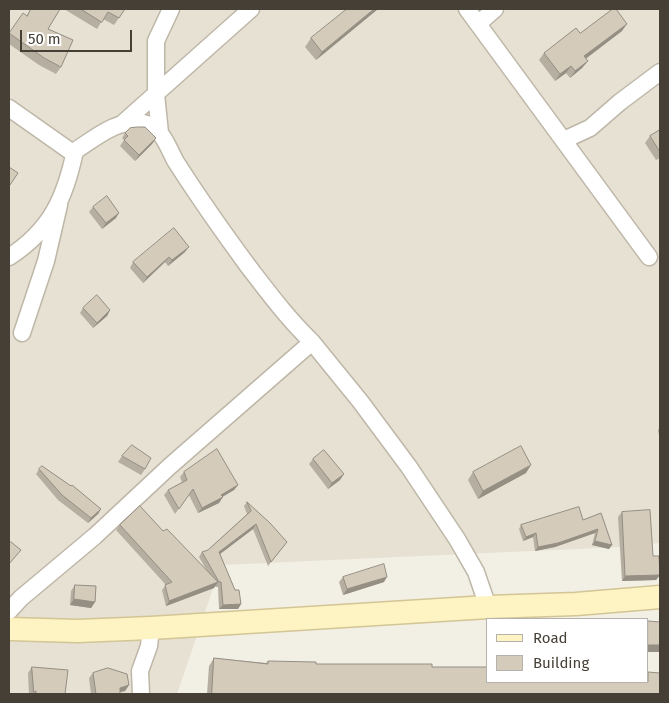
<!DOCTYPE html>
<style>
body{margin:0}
#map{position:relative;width:669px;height:703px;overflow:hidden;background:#f2efe5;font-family:"Fira Sans",sans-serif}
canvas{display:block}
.frame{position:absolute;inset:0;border:10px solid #453f35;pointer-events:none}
.legend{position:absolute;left:486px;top:618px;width:162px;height:65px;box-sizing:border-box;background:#fff;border:1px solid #b5b2ae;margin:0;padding:6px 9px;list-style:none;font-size:15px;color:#453f35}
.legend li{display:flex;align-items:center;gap:10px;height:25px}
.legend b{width:25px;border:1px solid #b5b2ae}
.scale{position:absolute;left:20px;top:30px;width:112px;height:22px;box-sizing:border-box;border:2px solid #453f35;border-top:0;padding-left:6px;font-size:15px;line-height:18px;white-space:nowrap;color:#453f35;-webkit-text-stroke:4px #fff;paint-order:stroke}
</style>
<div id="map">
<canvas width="669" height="703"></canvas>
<div class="frame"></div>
<ul class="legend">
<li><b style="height:6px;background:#fef3c3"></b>Road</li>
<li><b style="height:14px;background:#d4cbbb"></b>Building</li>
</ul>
<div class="scale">50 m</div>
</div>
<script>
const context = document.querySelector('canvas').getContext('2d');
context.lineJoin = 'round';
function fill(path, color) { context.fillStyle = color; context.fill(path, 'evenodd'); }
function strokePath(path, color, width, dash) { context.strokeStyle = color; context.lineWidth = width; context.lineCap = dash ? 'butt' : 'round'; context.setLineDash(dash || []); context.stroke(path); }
const residential = new Path2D(`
 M9,9H660V543L621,547L221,565L177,694H9Z`);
const street = new Path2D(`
 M467,9L649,257
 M478,24L495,9
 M9,108L70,151H75C95,138 118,118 143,123C162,126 168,148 176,162C199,198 223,232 248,266C268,292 288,319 312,342L170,466L95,536L21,598L9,611
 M123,123L251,9
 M160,133L156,94V41L171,9
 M564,140L590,128L620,102L660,72
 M9,257C51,230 65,198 75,151
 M22,333L46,261L59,205
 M312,342L360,401L409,467L457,539L476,572L488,607
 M141,694L140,671L149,646L151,628`);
const secondary = new Path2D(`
 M9,629L78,631L151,628L488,607L576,604L660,597`);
const wall = new Path2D(`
 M31,9H60L48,29L61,67L56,74L39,65L9,44V33L26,16Z
 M64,9H125L114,25L103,19L97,29Z
 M378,9L316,60L305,47L311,38Z
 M622,31L585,58L588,61L582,68L570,78L566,73L555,81L539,60L544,53L580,33Z
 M660,130V158L656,160L645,143L650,136Z
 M125,133L156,138L152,144L135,161L120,146L124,140L122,138Z
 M93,207L116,218L102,229L89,212Z
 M185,252L168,266L165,262L143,283L130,268L133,262Z
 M83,308L110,310L107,316L93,328L80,313Z
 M660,427V441L658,430Z
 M122,456L145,469L141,475L118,462Z
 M313,459L340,480L328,489L309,464Z
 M39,469L101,509L98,514L88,523L58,500L36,474Z
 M184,472L238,485L234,490L222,497L219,503L198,513L189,495L175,514L164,495L168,490L182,482L180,477Z
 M473,472L526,473L478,499L468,480Z
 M247,502L287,542L268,566L253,529L220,554L241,604L238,609H219L218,587H216L215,586L214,588L166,606L162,590L166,585L116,530L120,525L163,531L207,571L199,557L202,552L208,550L247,514L244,506Z
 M622,512L653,556L660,575L656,580L622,581L618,517Z
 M601,513L612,545L609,549L592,545L595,533L555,547L535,551L533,537L523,541L519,529L521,525L583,520Z
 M343,577L384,582L343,595L339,582Z
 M75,585L95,602L91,608L70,605L71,591Z
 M214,658L266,663L268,661L316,664L432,667L488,682L660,694H207L209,666Z
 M32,667L65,694H29L28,673Z
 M93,673L129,685L125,691L120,692V694H91L89,678Z`);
const shadedWall = new Path2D(`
 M374,9H378L316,60L322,52Z
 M627,24L622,31L579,64L584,56Z
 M588,61L582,68L570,78L575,71Z
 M571,66L566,73L555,81L560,74Z
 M156,138L152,144L135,161L139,155Z
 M119,213L116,218L102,229L106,223Z
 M189,247L185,252L168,266L172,260Z
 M169,257L165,262L143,283L147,277Z
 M110,310L107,316L93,328L97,323Z
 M531,465L526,473L478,499L483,491Z
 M344,474L340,480L328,489L332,483Z
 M238,485L234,490L217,500L223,497L219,503L198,513L202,508L221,495Z
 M101,509L98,514L88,523L91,518Z
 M256,524L253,529L216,557L219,552Z
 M598,529L595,533L555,547L535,551L538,547Z
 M536,533L533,537L523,541L526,537Z
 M595,541L612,545L609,549L592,545Z
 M660,575L656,580L622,581L625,576Z
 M387,577L384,582L343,595L347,589Z
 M218,582L214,588L166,606L169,601Z
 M74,599L95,602L91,608L70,605Z
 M241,604L238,609H219L223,605Z
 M648,645H660V652H648Z
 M129,685L125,691L116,693L120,688Z`);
const building = new Path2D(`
 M31,9H60L48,29L73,40L61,67L44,58L9,33L23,13L27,16Z
 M81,9H125L119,18L108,12L102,22Z
 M347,9H374L322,52L311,38Z
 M613,9H616L627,24L584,56L588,61L575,71L571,66L560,74L544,53L576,28L580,33Z
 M138,127H145L156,138L139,155L124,140L128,136L125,133L130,128Z
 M660,130V152L650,136Z
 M9,167L18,173L10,185H9Z
 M107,196L119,213L106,223L93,207Z
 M174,228L189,247L172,260L169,257L147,277L133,262Z
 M97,295L110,310L97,323L83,308Z
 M132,445L151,458L145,469L122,456Z
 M521,446L531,465L483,491L473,472Z
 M217,449L238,485L221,495L223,497L202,508L193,489L179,509L168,490L187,480L184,472Z
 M324,450L344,474L332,483L313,459Z
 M42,466L71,486L72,485L101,509L91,518L62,495L39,469Z
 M247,502L270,523L287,542L271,562L256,524L219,552L235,590H239L241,604L223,605L221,582H219L202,552L208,550L251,511Z
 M140,506L163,531L167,529L218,582L169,601L165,585L172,582L120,525Z
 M579,507L583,520L601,513L612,545L595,541L598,529L558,543L538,547L536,533L526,537L521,525Z
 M650,510L653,556H659L660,575L625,576L622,512Z
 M11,542L21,550L9,564V544Z
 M384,564L387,577L347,589L343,577Z
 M75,585L96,586L95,602L74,599Z
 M648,621L660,622V645H648Z
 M214,658L268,664V661L316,662V664H432V667H488V682H648V672L660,673V694H212Z
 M32,667L68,670L65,694H36V691L34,692Z
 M108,668L127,674L129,685L120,688V694H96L93,673Z`);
fill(residential, '#e6e1d3');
strokePath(street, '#beb7a8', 19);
strokePath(secondary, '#d3c595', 25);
strokePath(street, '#fff', 16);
strokePath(secondary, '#fef3c3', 22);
fill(wall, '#b6afa1');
fill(shadedWall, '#948e83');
fill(building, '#d4cbbb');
strokePath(building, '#948e83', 1);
</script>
